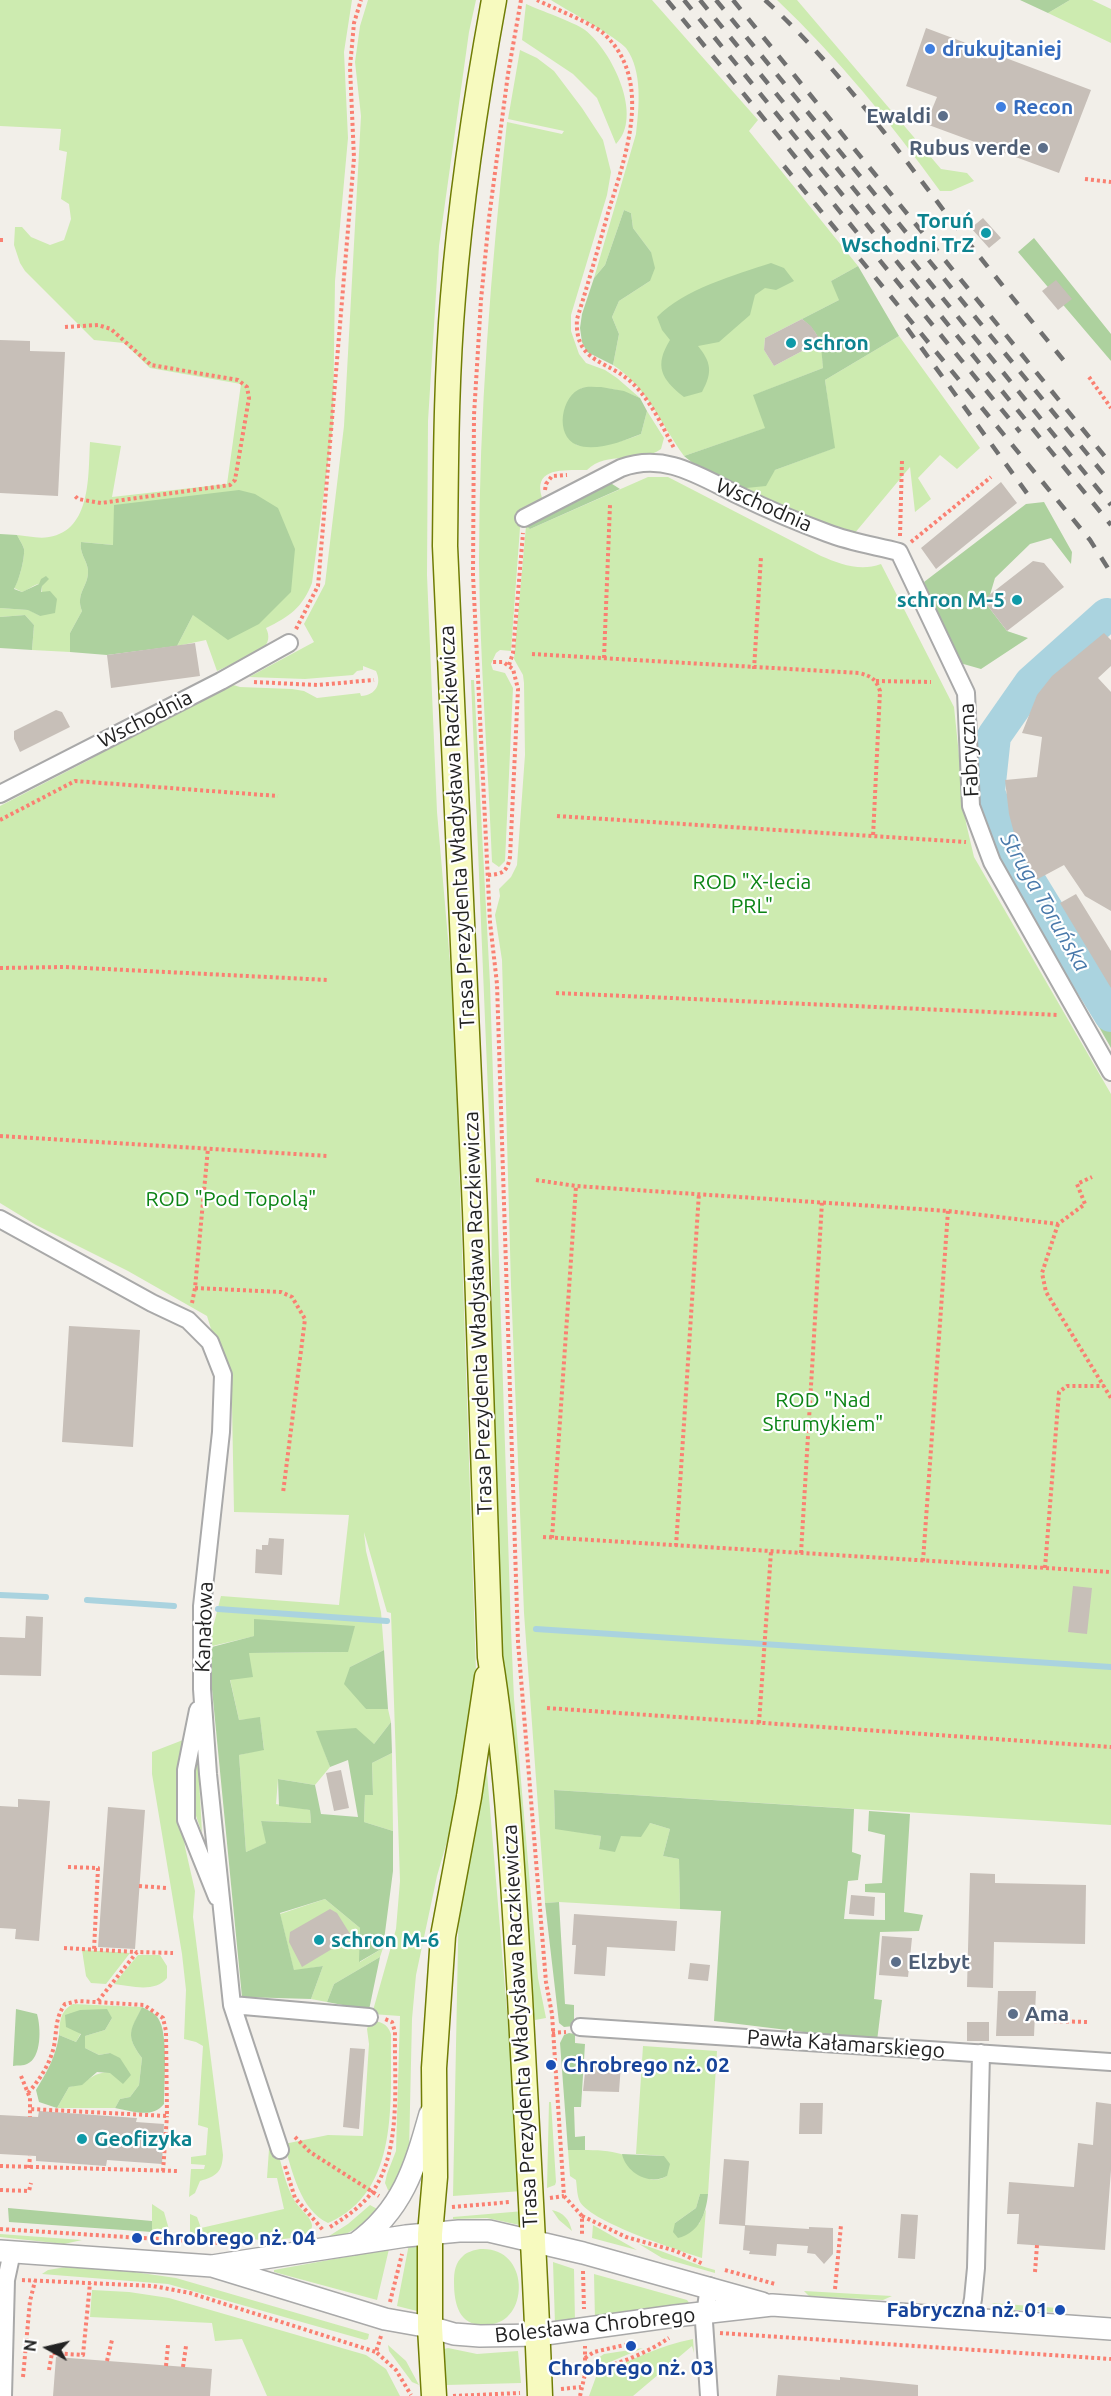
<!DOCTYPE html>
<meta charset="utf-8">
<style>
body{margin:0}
#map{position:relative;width:1111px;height:2396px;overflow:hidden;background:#f2efe9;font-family:Ubuntu,sans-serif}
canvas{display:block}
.north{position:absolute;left:18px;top:2318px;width:60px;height:60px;-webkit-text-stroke:4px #fff;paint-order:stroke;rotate:278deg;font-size:16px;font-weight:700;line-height:24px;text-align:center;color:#222}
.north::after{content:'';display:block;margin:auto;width:21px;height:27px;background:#222;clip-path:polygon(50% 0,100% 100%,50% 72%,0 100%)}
</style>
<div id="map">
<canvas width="1111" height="2396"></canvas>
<div class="north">N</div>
</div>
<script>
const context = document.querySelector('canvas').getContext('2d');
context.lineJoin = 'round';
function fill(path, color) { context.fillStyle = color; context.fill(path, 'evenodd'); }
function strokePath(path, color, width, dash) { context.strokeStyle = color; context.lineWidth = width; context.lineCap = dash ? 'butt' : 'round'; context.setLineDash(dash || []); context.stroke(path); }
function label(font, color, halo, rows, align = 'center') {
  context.font = font + ' Ubuntu,sans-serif'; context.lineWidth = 4.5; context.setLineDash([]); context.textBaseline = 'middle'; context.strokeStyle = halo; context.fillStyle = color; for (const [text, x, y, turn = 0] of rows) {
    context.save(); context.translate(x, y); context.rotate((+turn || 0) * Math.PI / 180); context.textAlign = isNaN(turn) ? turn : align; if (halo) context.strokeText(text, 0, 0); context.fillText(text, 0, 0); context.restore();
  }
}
const grass = new Path2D(`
 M0,0H352L344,52L348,138L335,281L333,424L312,583C303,607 289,617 266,628C270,636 269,643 262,650L217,671L206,640L177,646L193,615L113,545L81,542C79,553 87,560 88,570C89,586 75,593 82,611L70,633V652L32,650L34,625L25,615L0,617V608L29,610L40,616L42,586L39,584C32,585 29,590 22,592L14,588C19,581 25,558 24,549C23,545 19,539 17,535C27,536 39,539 49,537C92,530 88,474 90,442L121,446L112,497L227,484L241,384L150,368L124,343L94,340L25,271L20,263L14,245L15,227H22L31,237L50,245L64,240L71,219L69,204L61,199L67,152L59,150L61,129L0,126Z
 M368,0H476L469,32L439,246L428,421L427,575L437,812L454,1008L476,1673L460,1796L437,1876L416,1975L412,2019L409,2151L393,2194L388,2190L385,2183L387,2174L396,2151L400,2016L372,2014L396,1929L400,1881L391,1613L387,1612L364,1532L366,1551L381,1612L384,1650L350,1667L366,1709H388L391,1722L374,1744L317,1731L330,1767L315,1785L278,1779L276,1804L310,1810L311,1823L261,1821L267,1843L246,1852L239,1755L264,1749L260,1718L239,1720L230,1679L249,1653L348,1652L254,1619L255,1636L208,1647L221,1596L339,1605L349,1515L234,1512L232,1405L229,1387L207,1316L128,1271L36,1225L0,1203V806L89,760L145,726L230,684L240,687L292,689L304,691L317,698L360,693L361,696C376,695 382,684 376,671L363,666V670L357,671L353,675L305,679L249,677L314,642L304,624L325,584L344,426L361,116L355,62L360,26Z
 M551,0H652L758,120L749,131L858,266L831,281L841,299L765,338L764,350L774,366L821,341L823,368L754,395L766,428L684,456C661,424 647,387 613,365L619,334L612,317L619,301L650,281L651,252L633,228L631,213L624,210L605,265L594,278L636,134C639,108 643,71 626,48C618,38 565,9 551,0Z
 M777,0H797L941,169L967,173L974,181L951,191H940C891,123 838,58 777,0Z
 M1070,0H1092L1111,9V43L1048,13Z
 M526,4C541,11 572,21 585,30C612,51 644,116 616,144L597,98L573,74L522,40Z
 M520,50L537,58L554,71L582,108L603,140L611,172L607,195L571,315V331L579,354L586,363L605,370L617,378L640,398C620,389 603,386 581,388L576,445C599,447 620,443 641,434L647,411L664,438L661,449C638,465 607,450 587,470C562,470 529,467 544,503L521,514L511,651L500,650L496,653L491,664L493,670L505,673L513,688L505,861L499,867L492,862C488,762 480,662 479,562C479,415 491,268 507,122L562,134L564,131L508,119Z
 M899,336L980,448L957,469L940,455L918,478L931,499L915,512L910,467L854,534L736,489L775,470L834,448L825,380Z
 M648,477H668L821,556C840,564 860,572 881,564L954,707L966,823L974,857L1111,1094V1825L554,1790L555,1828L601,1836L599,1849L621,1836L650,1823L670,1829L663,1856L679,1859L680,1909L559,1902L545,1903L524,1613L511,1285L502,960L495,915L500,896L499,889L511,877L517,865L525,755L524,683L523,675L514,659L526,526L530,529Z
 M471,680H474L490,984L511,1630L514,1699L538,1978L546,2018L535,2020L531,1997L503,1663L493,1450L491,1165Z
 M183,1740L179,1795L185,1847L195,1891L193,1917L223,2155C222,2172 217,2176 200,2181L195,2193L189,2197L191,2169H204L205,2165L191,2164V2157L206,2155L208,2128L198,2125L203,2046L196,2042L184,2039L186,1990L182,1954L152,1774V1752Z
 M197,1744L202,1833L189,1796Z
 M392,1753L393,1831L364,1822L365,1795L373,1794L372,1763Z
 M486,1761L522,2191L453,2196L459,1894Z
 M325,1899L360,1928V1962L383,1948L380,1957L334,1984L327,2002L311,1999L323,1966L294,1971L280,1914Z
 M82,1950L130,1953L106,1984L91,1983L86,1976Z
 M138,1955H160L167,1966V1978C155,1993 131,1986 114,1984Z
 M73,2004L142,2007C131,2031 125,2035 142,2058L139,2085L130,2097L120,2099L115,2108H57L69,2087C88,2084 91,2072 110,2072V2053L99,2055L85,2048V2036L105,2030L112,2018L81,2033L76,2042L59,2035C60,2021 60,2011 73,2004Z
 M370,2021C380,2021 387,2023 391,2034C390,2098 401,2192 328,2223C300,2210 292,2170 284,2144L328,2135L363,2136L369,2044L367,2029Z
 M643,2046L717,2051L708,2194H700L696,2208L675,2223L699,2224L706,2209L702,2258C678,2250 593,2223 580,2202C577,2196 577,2187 576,2180L570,2176L568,2150C584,2150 606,2149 621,2154C640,2161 641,2190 667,2176L664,2156L636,2154Z
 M549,2102H551L556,2182L555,2185L547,2188Z
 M276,2146C282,2164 285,2186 296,2203C300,2209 311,2217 312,2225C314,2250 206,2236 190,2234V2214L197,2217L201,2228L284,2209L277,2178H267L269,2149Z
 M152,2204L164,2212L170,2233L152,2232Z
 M370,2205L379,2210C358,2230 343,2237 315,2245L348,2224Z
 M552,2210C564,2213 569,2219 572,2231L559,2220Z
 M524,2211V2226L487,2218L453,2219V2217Z
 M593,2225L637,2250L592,2238Z
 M0,2234L82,2240L64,2244L0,2237Z
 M409,2244H417V2311L397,2306Z
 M639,2244C665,2251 689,2263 715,2270V2273L662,2258Z
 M389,2249L377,2300L274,2272V2270Z
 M480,2249C529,2246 530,2317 493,2324C461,2330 454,2308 454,2282C454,2272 455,2263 463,2256C467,2252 474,2250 480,2249Z
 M553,2262L574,2269L575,2323L555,2324Z
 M66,2267L134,2272L176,2278L369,2334L368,2339L365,2340L168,2284L42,2274L48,2270Z
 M594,2274L687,2300L690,2304L595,2320Z
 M92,2290L129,2292L169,2298L366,2355L386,2369L400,2396H267L242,2339L215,2341L212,2323L90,2317Z
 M804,2291L892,2296L883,2300L809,2296Z
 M992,2303L1057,2308L1053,2312L1004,2309Z
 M693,2339L694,2353L692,2346L633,2396H589L597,2374C629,2362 660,2345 693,2339Z
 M388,2345L406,2361L419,2385L412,2382L389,2351Z
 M448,2348L477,2354L518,2351L521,2383L446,2385L444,2349Z
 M643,2348L603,2365L597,2366L598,2358L604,2354Z`);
const forest = new Path2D(`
 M1020,0H1070L1048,13Z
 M624,210L631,213L633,228L651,252L655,268L650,281L619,301L612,317L619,334L613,365L587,352L582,342L580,328L582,314L594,278L605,265Z
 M1034,238L1111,334V361L1018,252Z
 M771,263L784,268L794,281L776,290L765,288L755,295L750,315L719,342L698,346C711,362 713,372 702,392L684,397C661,379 654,366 670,340L662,330L657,317C684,289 735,275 771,263Z
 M858,266L899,336L825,380L835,448L775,470L766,486L736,489L699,468L684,456L765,428L753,395L823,368C821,345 822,335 802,319L839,300L831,281Z
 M601,387L624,391L640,398L647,411L641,434C624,441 595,452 577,445C554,436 561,395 582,388C587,386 595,387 601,387Z
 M609,482L620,489L530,529L526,526L527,522Z
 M239,490L255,494L278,508L295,549L291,592L259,624L228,640L193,615L177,646L107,655L70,652V633L82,611C75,593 89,586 88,570C87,560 79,553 81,542L113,545L114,505Z
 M1044,502L1072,552L1071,564L1051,538L1030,544L995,578L987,605L1007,631L1028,638L981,669L960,663L924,582L1026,504Z
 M0,534L17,535C19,539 23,545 24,549C25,558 19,581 14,589L22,592L39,584L41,579L46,576L49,579L42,586L41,592L50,591L57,599L55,613L40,616L28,610L0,608Z
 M25,615L34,625L32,650L0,648V617Z
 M1009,829L1017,855L1111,992V1048L989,835Z
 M254,1619L355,1626L348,1652L249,1653L253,1677L230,1680L239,1720L260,1717L264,1750L239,1755L246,1852L266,1843L261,1821L311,1823L310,1810L279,1806L278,1779L315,1785L321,1814L358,1817L348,1760L330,1767L316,1731L356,1728L374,1744L391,1722L392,1753L372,1763L373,1795H365L364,1822L393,1831V1871L383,1948L359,1962L360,1928L325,1899L280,1913L294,1970L323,1966L311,1999L242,1997L208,1648L254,1636Z
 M384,1650L388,1709H366L344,1684L350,1667Z
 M554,1790L854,1809L852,1852L861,1855L858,1880L848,1881L844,1919L885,1920V1893L865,1892V1884L882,1883L885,1835L868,1831L869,1811L910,1814L904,1912L923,1915L919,1931L880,1932L874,1999L882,2000L877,2041L714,2021L721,1911L680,1909L679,1859L663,1856L670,1829L650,1823L641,1837L621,1836L615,1852L599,1849L601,1836L555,1829Z
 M559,1902L565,2004L574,2005V2026L564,2027L559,2023L545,1903Z
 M380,1957L369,2010L327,2002L334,1984Z
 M142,2007C150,2011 157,2014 160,2022C168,2038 164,2085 164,2104C152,2119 132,2111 115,2108L120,2099L130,2097L139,2085L142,2058C125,2035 130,2031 142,2007Z
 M16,2009L37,2014C41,2027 42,2058 27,2064C24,2066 17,2065 13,2066Z
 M107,2009L112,2018L105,2030L85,2036V2048L99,2055L110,2053L120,2058L131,2075L123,2084L110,2073L97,2072L82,2085L69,2087L57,2108L39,2102L36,2090C47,2072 56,2056 59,2035L76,2042L81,2034L66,2027L65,2015L80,2010Z
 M569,2033L575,2034V2043L585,2044L581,2107H574L575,2137L585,2136V2150H568L560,2043L564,2035Z
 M622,2154L664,2156L670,2164L667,2176C650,2186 626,2173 622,2154Z
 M700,2194H708C706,2214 699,2233 678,2238L673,2232L675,2223L696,2208Z
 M8,2208L152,2221V2232L9,2222Z`);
const stream = new Path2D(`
 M0,1595L46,1597
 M87,1600L174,1606
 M218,1609L387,1621
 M536,1629L1111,1667`);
const river = new Path2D(`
 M1107,615L1031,683L994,736L988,792L1011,852L1111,1015`);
const building = new Path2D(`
 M926,28L1091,90L1059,173L926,124L937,97L906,86Z
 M983,218L1001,238L989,248L971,228Z
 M1056,280L1072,299L1058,310L1042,291Z
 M802,319L811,326L821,341L774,366L764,350L765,338Z
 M0,340L30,341V351L65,352L58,496L0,493Z
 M1001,482L1017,503L936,569L921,548Z
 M1033,561L1044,563L1064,587L1007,631L987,605L988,596Z
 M1104,633L1111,640V666L1098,678L1111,692V911L1085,896L1064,865L1036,880L1022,854L1014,833L1009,814L1005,780L1037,777L1042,737L1022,733L1037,695L1052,676Z
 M195,643L200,676L111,688L107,655Z
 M56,710L62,712L70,727L20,752L14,739V731Z
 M1076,894L1111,951V988L1060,903Z
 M69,1326L140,1330L133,1447L62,1442Z
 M269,1538L284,1539L282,1575L255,1573L256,1549L262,1550V1545H268Z
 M1073,1586L1092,1588L1087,1634L1068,1632Z
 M26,1616L43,1617L41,1676L0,1675V1637L25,1638Z
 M341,1770L349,1808L334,1811L326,1773Z
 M18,1799L50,1801L39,1941L15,1939L16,1929L0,1928V1806L18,1807Z
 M108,1807L145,1810L135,1949L98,1947Z
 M970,1873L995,1874V1883L1086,1885L1085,1944L994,1942L993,1988L967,1987Z
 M851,1895L875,1897L874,1916L849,1914Z
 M330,1909L337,1913L352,1937L302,1967L289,1942L290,1932Z
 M574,1914L677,1921L675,1951L607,1947L605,1976L574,1974L576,1945H572Z
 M882,1936L912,1938L908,1977L879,1975Z
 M690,1963L710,1965L708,1981L688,1979Z
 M998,1991H1036L1034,2036H996Z
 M967,2022H989V2041H967Z
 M350,2048L365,2049L359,2129L343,2127Z
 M586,2063L621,2064L619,2092L583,2091Z
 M1096,2102L1111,2104V2170L1105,2250L1017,2244L1019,2214H1007L1009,2182L1074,2187L1078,2143L1093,2145Z
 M800,2103H823L822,2134H799Z
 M39,2111L137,2118L136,2122L164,2124L162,2164L107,2160L106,2166L36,2161V2156L0,2154V2115L38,2117Z
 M724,2159L749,2161L745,2225L809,2229V2227L833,2228V2254L824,2264L815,2254L807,2253L808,2246L777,2244L776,2256L749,2254L750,2251L743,2250L745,2226L719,2224Z
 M901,2214L918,2215L915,2259L898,2258Z
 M56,2357L212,2369L210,2396H53Z
 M778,2375L840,2380V2377L918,2385V2396H776Z`);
const path = new Path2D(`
 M521,0L508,74L489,218L481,300L474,415L473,575L490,922L497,984L518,1642L546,1982L552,2014L564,2196L582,2216V2234
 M537,0C553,8 591,23 603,33C655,80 625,157 608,213C598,249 588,284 577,319C574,366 612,359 637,388C653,405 663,428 674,448
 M1085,179L1111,182
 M0,240H5
 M65,327L98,325L111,329L151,365L238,380L247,387L249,398L235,480L230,485L101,503L78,499L74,495
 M1089,377L1111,408
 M545,490L546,484L552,476L567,475
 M900,536L902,460
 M911,542L991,477
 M296,629L318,586L354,158L350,67L354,23L361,0
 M532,654L859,673C871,676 876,679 880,691L873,837
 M604,658L610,505
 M509,665L513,653L523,533
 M754,669L761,557
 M876,681L931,682
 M254,682L317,685L374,680
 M557,816L966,842
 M0,820L75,781L278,796
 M488,875C503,874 507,872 510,857L518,689L513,669L503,662H492
 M0,968L65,967L328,980
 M556,993L1059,1015
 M0,1136L328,1156
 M536,1180L576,1186L948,1211L1058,1224L1085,1204L1077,1184L1092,1177
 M1058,1224L1042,1273L1046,1292L1111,1398
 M195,1288L281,1292L292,1297L305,1319L283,1493
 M192,1303L195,1288L208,1148
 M543,1537L1111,1572
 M552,1538L576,1186
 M676,1546L699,1193
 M801,1553L822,1202
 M923,1561L948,1211
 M1045,1568L1059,1392L1067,1386H1104
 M547,1708L1111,1747
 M759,1723L771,1552
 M68,1867L98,1868L94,1950
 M139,1886L167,1888
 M64,1948L136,1952
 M98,2001L137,1952L173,1953
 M1048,2021L1089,2022
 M552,2033L566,2032
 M21,2076L30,2098V2117
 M28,2093C40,2079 50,2064 54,2046C57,2030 55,2018 65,2004L78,2001L144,2005L163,2018L166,2031L167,2116L30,2109
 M295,2137L310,2152L379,2196
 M0,2166L177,2171
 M285,2166L295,2198L323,2230
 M29,2168L30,2156
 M163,2171L167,2116
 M0,2190L29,2191L31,2183
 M550,2198L564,2196
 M452,2207L510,2202
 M582,2216L626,2237L676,2251L703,2264
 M330,2227C346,2217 361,2207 373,2191C402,2149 394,2081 395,2032L392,2022L385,2019
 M0,2229L221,2243
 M725,2270L775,2284
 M583,2271L584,2309
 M1035,2272L1037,2245
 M22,2280L153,2286L190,2293L376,2352
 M835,2289L841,2225
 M390,2302L402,2254
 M720,2333L1111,2359
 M381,2336L376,2352L396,2370L411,2395
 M585,2358L594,2352L629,2344
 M107,2361L112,2340
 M166,2366L168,2345
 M183,2367L186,2346
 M49,2370L52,2353L83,2355L90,2283
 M585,2371C613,2367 645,2354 669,2338
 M23,2377L30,2301L35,2281
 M561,2389L581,2387
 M453,2396L520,2393
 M580,2396L585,2374V2346`);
const minor = new Path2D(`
 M524,518L621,468C665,452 699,476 738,495C767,509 797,522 827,533C850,542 876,546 899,552L966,693L971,806L992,862L1111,1072
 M0,794L221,681L289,643
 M0,1219L152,1303L188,1320L210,1342L223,1375L221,1432L202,1606V1689L208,1774L232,2005L280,2150
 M198,1710L186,1770V1820L217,1897
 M232,2005L369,2017
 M580,2027L1111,2062
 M969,2319L973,2299L976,2268L981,2053
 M3,2396L6,2280L12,2252
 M709,2396L704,2322L709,2286`);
const tertiary = new Path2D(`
 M355,2244C403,2210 415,2167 430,2114
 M0,2251L212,2266L406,2236L459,2231H489L583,2253L762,2303
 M212,2266L385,2319L430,2327L454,2334L480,2336L538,2335L675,2316L772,2305L1111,2329`);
const secondary = new Path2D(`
 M494,0C476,98 461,197 453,297C446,380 446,463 445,546L475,1210L490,1657C508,1769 513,1883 520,1997C527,2130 535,2263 540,2396
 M434,2396L430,2327V2234L435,2177L434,2068L443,1936L469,1797L487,1677`);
const rail = new Path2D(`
 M667,0L1020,432
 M684,0L1111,525
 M700,0L1111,505
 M716,0L1111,483
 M733,0L1111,464
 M765,0C835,64 891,141 948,216C986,266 1026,314 1065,362
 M784,166L1090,540L1111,573
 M907,328L1029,496`);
const markers = [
 [930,49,6,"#3f7fe0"],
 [1001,107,6,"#3f7fe0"],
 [943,116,6,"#5c6f8a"],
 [1043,148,6,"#5c6f8a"],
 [986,233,6,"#0f9aa8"],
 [791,343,6,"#0f9aa8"],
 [1017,600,6,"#0f9aa8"],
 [319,1940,6,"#0f9aa8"],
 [896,1962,6,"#5c6f8a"],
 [1013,2014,6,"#5c6f8a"],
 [551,2065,6,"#1a4fb4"],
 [82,2139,6,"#0f9aa8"],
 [137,2238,6,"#1a4fb4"],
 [1060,2310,6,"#1a4fb4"],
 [631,2346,6,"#1a4fb4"]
];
const shopNames = [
 ["drukujtaniej",942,49],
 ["Recon",1013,107]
];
const serviceNames = [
 ["Ewaldi",931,116],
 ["Rubus verde",1031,148],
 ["Elzbyt",908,1962,"left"],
 ["Ama",1025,2014,"left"]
];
const cultureNames = [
 ["Toruń",974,221,"right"],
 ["Wschodni TrZ",974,245,"right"],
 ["schron",803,343],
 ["schron M-5",1005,600,"right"],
 ["schron M-6",331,1940],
 ["Geofizyka",94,2139]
];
const streetNames = [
 ["Wschodnia",764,505,24],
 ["Wschodnia",145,719,-27],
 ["Fabryczna",969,750,-93],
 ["Trasa Prezydenta Władysława Raczkiewicza",457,827,-93],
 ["Trasa Prezydenta Władysława Raczkiewicza",478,1313,-92],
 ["Kanałowa",204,1627,-88],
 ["Trasa Prezydenta Władysława Raczkiewicza",520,2026,-93],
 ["Pawła Kałamarskiego",846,2044,4],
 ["Bolesława Chrobrego",595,2325,-6]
];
const parkNames = [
 ["ROD \"X-lecia",752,882],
 ["PRL\"",752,906],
 ["ROD \"Pod Topolą\"",231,1199],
 ["ROD \"Nad",823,1400],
 ["Strumykiem\"",823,1424]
];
const transitNames = [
 ["Chrobrego nż. 02",563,2065],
 ["Chrobrego nż. 04",149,2238],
 ["Fabryczna nż. 01",1048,2310,"right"],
 ["Chrobrego nż. 03",631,2368,"center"]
];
const waterNames = [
 ["Struga Toruńska",1045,902,60]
];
fill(grass, '#cdebb0');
fill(forest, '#add19e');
strokePath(stream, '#aad3df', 6);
strokePath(river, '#aad3df', 34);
fill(building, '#c7bfb8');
strokePath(minor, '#a9a9a9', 20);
strokePath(tertiary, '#a9a9a9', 24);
strokePath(secondary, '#707d05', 27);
strokePath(path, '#fa8072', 4, [3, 3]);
strokePath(minor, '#fff', 16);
strokePath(tertiary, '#fff', 21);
strokePath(secondary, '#f7fabf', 24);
strokePath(rail, '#707070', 4.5, [12, 12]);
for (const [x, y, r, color] of markers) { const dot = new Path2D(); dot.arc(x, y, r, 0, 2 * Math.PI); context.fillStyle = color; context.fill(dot); strokePath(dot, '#fff', 2); }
label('bold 21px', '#366cbe', '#fff', shopNames, 'left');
label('bold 21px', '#4e5e75', '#fff', serviceNames, 'right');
label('bold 21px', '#0d838f', '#fff', cultureNames, 'left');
label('21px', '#222', '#fff', streetNames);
label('21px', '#0c8416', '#fff', parkNames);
label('bold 21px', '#164399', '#fff', transitNames, 'left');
label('italic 22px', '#4a7aab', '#fff', waterNames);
</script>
